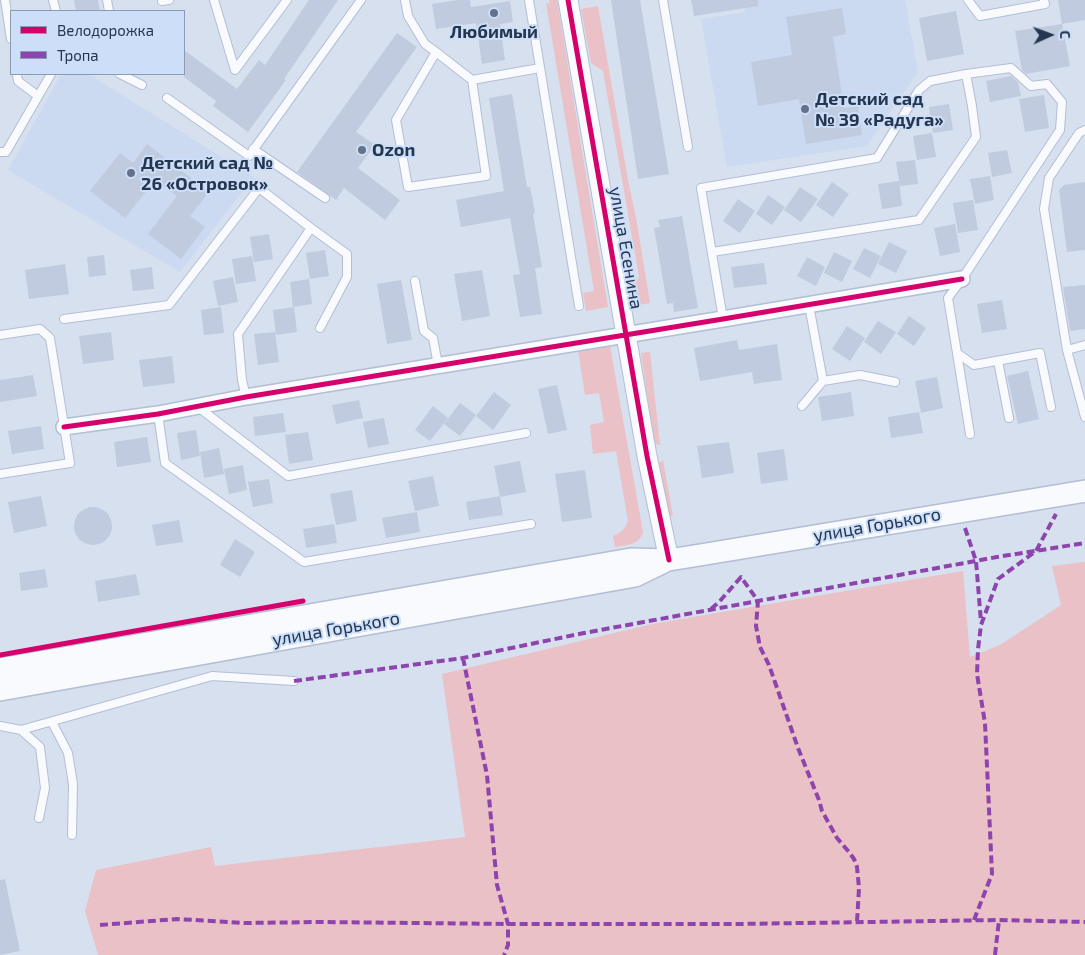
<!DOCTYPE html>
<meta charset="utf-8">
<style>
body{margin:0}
#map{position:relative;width:1085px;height:955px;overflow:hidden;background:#d7e0ef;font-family:"Exo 2",sans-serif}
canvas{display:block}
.legend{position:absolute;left:10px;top:10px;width:175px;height:65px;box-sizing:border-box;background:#cddef9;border:1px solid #8a9bb6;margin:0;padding:6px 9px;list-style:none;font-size:15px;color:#253651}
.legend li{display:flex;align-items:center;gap:10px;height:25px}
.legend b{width:25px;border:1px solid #8a9bb6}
.north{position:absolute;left:1025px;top:10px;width:50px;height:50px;-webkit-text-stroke:4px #cddef9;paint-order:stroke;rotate:88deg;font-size:14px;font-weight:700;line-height:20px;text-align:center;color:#253651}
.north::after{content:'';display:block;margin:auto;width:18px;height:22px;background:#253651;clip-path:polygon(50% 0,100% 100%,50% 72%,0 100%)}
</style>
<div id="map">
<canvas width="1085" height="955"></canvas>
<ul class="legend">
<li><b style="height:6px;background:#d6006c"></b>Велодорожка</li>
<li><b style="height:6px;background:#8e44ad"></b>Тропа</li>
</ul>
<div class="north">С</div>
</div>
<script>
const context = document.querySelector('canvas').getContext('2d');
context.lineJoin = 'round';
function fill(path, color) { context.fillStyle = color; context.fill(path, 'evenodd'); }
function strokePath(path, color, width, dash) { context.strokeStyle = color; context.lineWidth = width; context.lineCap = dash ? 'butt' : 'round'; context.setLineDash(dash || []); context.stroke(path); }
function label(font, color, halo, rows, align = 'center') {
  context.font = font + ' "Exo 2",sans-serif'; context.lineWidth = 4; context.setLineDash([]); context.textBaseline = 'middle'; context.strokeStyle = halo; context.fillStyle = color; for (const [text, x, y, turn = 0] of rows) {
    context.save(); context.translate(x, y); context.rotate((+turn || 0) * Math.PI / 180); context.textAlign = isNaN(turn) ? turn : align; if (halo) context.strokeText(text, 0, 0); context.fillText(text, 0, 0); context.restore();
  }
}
const built = new Path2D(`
 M743,0H905L918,72L867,146L727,167L701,19L745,12Z
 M74,74H88L254,177L180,272L8,170L60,76Z`);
const green = new Path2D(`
 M549,0H557L608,307L586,311L583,293L594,291L546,3H550Z
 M598,6L628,180L637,223L650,303L633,306L630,291L639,277L603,71L591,63L581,9Z
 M610,346L643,532C640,545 626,545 615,547L613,536C621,533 625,529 628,521L616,451L593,454L590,425L604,422L599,393L585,395L578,350Z
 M650,352L660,445L656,444L654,441L641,353Z
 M663,460L673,516L666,517L658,467L659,463Z
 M1085,562V955H98L85,911L96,870L211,847L215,866L465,837L442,674L652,624L963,571L970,657L1000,645L1061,605L1052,566Z`);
const building = new Path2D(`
 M74,0H98L100,11H76Z
 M309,0H338L284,79L286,80L248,132L213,106L216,101L184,77V50L237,89L259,60L265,65Z
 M458,0H470L471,7L510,1L513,22L500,24L505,60L482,64L476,23L436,29L432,4Z
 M611,0H640L669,174L638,179Z
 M691,0H758V6L694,16Z
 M1058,0H1085V20L1062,24Z
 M842,8L846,34L833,37L844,108L858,106L862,135L806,144L799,99L758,106L751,62L792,55L786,17Z
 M956,11L964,54L927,61L919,18Z
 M1062,24L1070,66L1026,74L1022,70L1015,31Z
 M397,33L417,47L356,132L375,145L358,168L400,200L385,220L344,188L336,200L297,172Z
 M1011,76L1018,82L1021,96L990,102L986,81Z
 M512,94L527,187H530L535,213L533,214L542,267L535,268L542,314L520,317L513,275L520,274L510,218L461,227L456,200L504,191L489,98Z
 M1044,95L1049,128L1025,132L1019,99Z
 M949,104L953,130L933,133L929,107Z
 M932,133L936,157L917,160L913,136Z
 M147,144L209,192L190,216L205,227L181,259L148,234L177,196L155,180L125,218L90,191L120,153L133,163Z
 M1007,150L1012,173L992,177L988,153Z
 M915,160L918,184L900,186L896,162Z
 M990,176L994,200L975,204L970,179Z
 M899,181L902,206L882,209L878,184Z
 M832,182L849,194L833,217L816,205Z
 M1085,182V250L1067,252L1059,190L1064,185Z
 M800,187L818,199L801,222L784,210Z
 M768,195L785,207L772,225L756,214Z
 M738,199L755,211L740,233L723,221Z
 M973,200L978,230L958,233L953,203Z
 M682,216L698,308L674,312L673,303L667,304L654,228L660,227L658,220Z
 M955,224L960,252L940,256L934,228Z
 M269,234L273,259L254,262L250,237Z
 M889,242L907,251L896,273L878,264Z
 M864,248L881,256L870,278L853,269Z
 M325,250L329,276L310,279L306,253Z
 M834,252L852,261L842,282L824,273Z
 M104,255L106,275L89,277L87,257Z
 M252,256L256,281L236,284L232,259Z
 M807,257L825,267L816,286L797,276Z
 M764,263L767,284L734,288L731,267Z
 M65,264L69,294L29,299L25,270Z
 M152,267L154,289L133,291L130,270Z
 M482,270L490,316L462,321L454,274Z
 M233,277L238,302L218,306L213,281Z
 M309,279L312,304L293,307L290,282Z
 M401,280L412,340L387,344L377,284Z
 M1085,285V329L1070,331L1063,287Z
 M1002,300L1007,329L982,333L977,304Z
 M221,307L224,333L204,335L201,310Z
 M294,307L297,332L276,335L273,310Z
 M909,316L926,328L914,346L897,334Z
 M878,321L896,332L881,354L864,342Z
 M847,326L865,338L850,361L832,349Z
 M111,332L114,360L83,364L79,336Z
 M275,332L279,362L258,365L254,334Z
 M737,340L739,350L777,344L782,380L754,384L752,372L700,381L694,348Z
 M172,356L175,383L143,387L139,360Z
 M1028,371L1039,419L1018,424L1007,376Z
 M33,375L37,396L0,402V380Z
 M937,377L943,408L921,413L915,381Z
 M557,385L567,430L548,434L538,389Z
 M494,392L511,405L493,430L476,416Z
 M851,392L854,416L822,421L818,397Z
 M359,400L363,418L336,424L332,405Z
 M460,403L476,415L460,436L444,424Z
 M433,406L448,418L430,441L415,430Z
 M919,412L923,433L891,438L888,417Z
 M283,413L286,432L255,436L253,417Z
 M384,418L389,444L368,448L363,422Z
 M41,426L44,449L12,454L8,431Z
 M196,430L200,456L181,460L177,433Z
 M308,432L313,460L289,464L285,435Z
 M147,437L151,462L117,467L114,442Z
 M729,442L734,473L702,478L697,446Z
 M219,448L224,474L204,478L200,452Z
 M784,449L788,480L761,484L757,453Z
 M520,461L526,492L500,497L494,466Z
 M243,465L247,490L229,494L224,469Z
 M585,470L592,518L562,522L555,474Z
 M433,476L439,506L415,511L408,481Z
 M269,479L273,503L253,507L248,482Z
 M352,490L357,521L336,525L330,494Z
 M41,496L47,526L14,533L8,502Z
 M500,496L503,515L469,520L466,502Z
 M74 526a19 19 0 1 1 38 0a19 19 0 1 1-38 0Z
 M417,512L420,532L386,538L382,518Z
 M179,520L183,542L156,546L152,525Z
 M334,524L337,543L306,548L303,529Z
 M235,539L255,552L240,577L220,565Z
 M45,569L48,587L21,591L19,573Z
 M136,574L140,595L98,602L95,581Z
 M5,879L20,951L0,955V880Z`);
const service = new Path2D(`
 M5,0L11,39
 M53,0L56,11
 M107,0L109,11
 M162,0V1L169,0
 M214,0L235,70L287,0
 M405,0L408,16L425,44L436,52
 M529,0L579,306
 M663,0L688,147
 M968,0L980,16L1045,4L1044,0
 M17,74L18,81L38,96
 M120,74L142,85
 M966,74L1011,68L1031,86L1047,84L1062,102L1060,130L962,279L948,298L957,353L974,365L1040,353L1051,407
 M472,80L436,52L396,120L408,187L486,176L472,80L540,68
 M167,98L249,156L361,0
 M1085,130L1079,133L1049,178L1044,209L1067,350L1085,417
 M253,149L325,198
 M0,152H6L51,74
 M712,252L919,220L976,137L972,106L966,74L930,81L919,90L877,158L701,188L723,319
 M415,281L424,331L433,338L438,365
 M809,305L823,381L860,375L895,382
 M64,319L169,305L259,188L311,228
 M0,335L40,329L50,338L70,463L0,474
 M1067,350L1085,345
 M957,353L970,434
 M998,361L1009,418
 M246,397L242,380L238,334L311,228L347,254V277L320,328
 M802,406L823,381
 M198,407L288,476L526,433
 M158,414L165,463L304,562L531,524
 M52,722L68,753L73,784L72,835
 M0,726L21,730L40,747L45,788L39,818
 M21,730L212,676L294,681`);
const minor = new Path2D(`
 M64,427L158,414L246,397L723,319L962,279`);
const tertiary = new Path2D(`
 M568,0L647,456L669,560`);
const secondary = new Path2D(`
 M0,669L631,559L669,560L706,554L1085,491
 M0,690L635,576L664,562`);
const quiet = new Path2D(`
 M965,528L976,561L981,622
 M711,609L719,602L741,577L758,601L756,626L760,647L769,665L798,748L819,800L822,811L837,838L849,852L854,859L857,867L859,888L857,922
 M463,658L487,775L497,885L508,924V945L504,955
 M294,681L463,658L584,633L997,557L1085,543
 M974,920L992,874L985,723L977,674L978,649L981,625L998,579L1036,551L1056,514
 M100,925L177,919L245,923L320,922L508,924H738L999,920L1085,922
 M995,955L999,920`);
const cycleway = new Path2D(`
 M568,0L647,456L669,560
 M64,427L158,414L246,397L723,319L962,279
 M0,655L303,601`);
const markers = [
 [494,13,5,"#637288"],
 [805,109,5,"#637288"],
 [362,150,5,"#637288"],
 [131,173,5,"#637288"]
];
const poiNames = [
 ["Любимый",494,32,"center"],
 ["Детский сад",815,99],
 ["№ 39 «Радуга»",815,120],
 ["Ozon",372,150],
 ["Детский сад №",141,163],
 ["26 «Островок»",141,184]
];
const streetNames = [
 ["улица Есенина",626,248,80],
 ["улица Горького",877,525,-10],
 ["улица Горького",336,629,-10]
];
fill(built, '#cbd9f1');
fill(green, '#e9c1c7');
fill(building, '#c0cbdf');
strokePath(service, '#b3bed3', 10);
strokePath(minor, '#b3bed3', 18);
strokePath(tertiary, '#b3bed3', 21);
strokePath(secondary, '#b3bed3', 24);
strokePath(service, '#f9fafd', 8);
strokePath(minor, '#f9fafd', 15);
strokePath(tertiary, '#f9fafd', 19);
strokePath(secondary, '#f9fafd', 21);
strokePath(quiet, '#8e44ad', 4, [8, 4]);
strokePath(cycleway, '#d6006c', 5);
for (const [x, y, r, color] of markers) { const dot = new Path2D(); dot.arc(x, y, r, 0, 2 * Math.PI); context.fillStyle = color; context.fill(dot); strokePath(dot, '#cddef9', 2); }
label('bold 18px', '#253651', '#cddef9', poiNames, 'left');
label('18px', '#253651', '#cddef9', streetNames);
</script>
